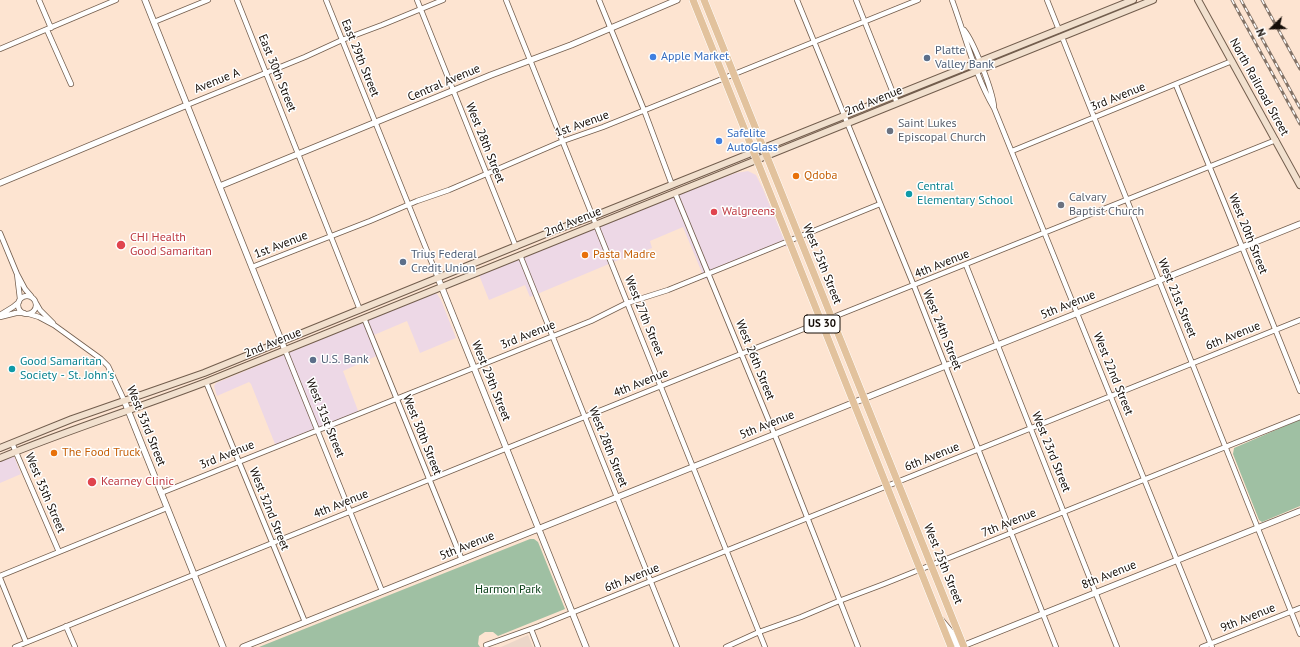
<!DOCTYPE html>
<style>
body{margin:0}
#map{position:relative;width:1300px;height:647px;overflow:hidden;background:#fde4d1;font-family:"PT Sans",sans-serif}
canvas{display:block}
.north{position:absolute;left:1252px;top:8px;width:40px;height:40px;-webkit-text-stroke:3px #fff;paint-order:stroke;rotate:247deg;font-size:11px;font-weight:700;line-height:16px;text-align:center;color:#150d07}
.north::after{content:'';display:block;margin:auto;width:14px;height:18px;background:#150d07;clip-path:polygon(50% 0,100% 100%,50% 72%,0 100%)}
</style>
<div id="map">
<canvas width="1300" height="647"></canvas>
<div class="north">N</div>
</div>
<script>
const context = document.querySelector('canvas').getContext('2d');
context.lineJoin = 'round';
function fill(path, color) { context.fillStyle = color; context.fill(path, 'evenodd'); }
function strokePath(path, color, width, dash) { context.strokeStyle = color; context.lineWidth = width; context.lineCap = dash ? 'butt' : 'round'; context.setLineDash(dash || []); context.stroke(path); }
function label(font, color, halo, rows, align = 'center') {
  context.font = font + ' "PT Sans",sans-serif'; context.lineWidth = 3; context.setLineDash([]); context.textBaseline = 'middle'; context.strokeStyle = halo; context.fillStyle = color; for (const [text, x, y, turn = 0] of rows) {
    context.save(); context.translate(x, y); context.rotate((+turn || 0) * Math.PI / 180); context.textAlign = isNaN(turn) ? turn : align; if (halo) context.strokeText(text, 0, 0); context.fillText(text, 0, 0); context.restore();
  }
}
const commercial = new Path2D(`
 M748,171L756,175L763,189L787,247L783,246L718,272L705,280L683,227L650,241L652,248L616,261L530,297L525,285L489,300L479,275L695,188L736,173Z
 M434,293L437,294L441,300L456,338L420,353L407,321L374,335L381,354L343,371L360,416L277,449L251,384L249,382L217,396L216,393L214,386L216,383Z
 M14,456L21,474L0,483V462Z`);
const education = new Path2D(`
 M528,635L533,647H501Z`);
const green = new Path2D(`
 M1299,420H1300V506L1262,522L1259,520L1233,454L1234,448Z
 M530,539H534L538,542L565,609L498,636L493,632H485L479,636L478,644L480,647H259Z`);
const minor = new Path2D(`
 M39,0L51,28
 M237,0L360,310
 M326,0L438,278
 M417,0L516,247
 M506,0L765,647
 M599,0L644,110L672,185
 M797,0L914,286L1056,647
 M856,0L897,103
 M952,0C965,35 975,76 994,108L1212,647
 M1047,0L1059,30
 M154,22L208,0
 M47,30L71,84
 M964,30C974,42 993,92 994,107
 M1062,37L1300,634
 M0,49L116,0
 M1176,85L1226,207L1300,391
 M187,105L305,57L342,40L382,25L443,0
 M1012,151L1232,61
 M675,193L778,443L858,647
 M0,233L17,274L25,289L31,296
 M520,255L677,647
 M966,265L1117,647
 M252,267L370,221L417,201L449,190L563,141L603,127L918,0
 M17,274L20,299
 M18 305a9 9 0 1 1 18 0a9 9 0 1 1-18 0Z
 M36,303L40,310L53,323
 M29,314L39,317L54,325L101,359L108,366L124,400
 M0,315L13,307L19,302
 M0,317L16,313H24
 M364,318L462,560
 M285,350L382,591
 M206,382L305,622
 M12,443L59,552
 M161,493L591,321L627,303L668,290L880,204
 M0,576L167,508
 M0,578L26,642
 M66,626L75,647
 M531,629L538,647
 M486,645L539,626L1300,320
 M15,647L661,386L1276,140
 M726,647L759,632L801,617L839,601L884,584L1300,417
 M1202,647L1300,608`);
const tertiary = new Path2D(`
 M145,0L285,350
 M0,183L187,105
 M220,186L491,75L571,45L677,0
 M438,278L586,647
 M124,400L223,647
 M941,620L951,632L957,645L960,647L1300,511
 M243,647L1300,224`);
const secondary = new Path2D(`
 M1198,0L1300,185
 M0,448L72,419L204,373L553,231L594,216L1133,0
 M0,458C68,430 138,408 206,382L1153,0`);
const primary = new Path2D(`
 M693,0L951,647
 M704,0L964,647`);
const rail = new Path2D(`
 M1232,0L1300,124
 M1241,0L1300,108
 M1262,0L1300,69`);
const markers = [
 [653,57,4,"#3f7fe0"],
 [927,58,4,"#5c6f8a"],
 [890,131,4,"#6b7280"],
 [719,141,4,"#3f7fe0"],
 [796,176,4,"#e8710a"],
 [909,194,4,"#0f9aa8"],
 [1061,205,4,"#6b7280"],
 [714,212,4,"#e0444e"],
 [121,245,5,"#e0444e"],
 [585,255,4,"#e8710a"],
 [403,262,4,"#5c6f8a"],
 [313,360,4,"#5c6f8a"],
 [12,369,4,"#0f9aa8"],
 [54,453,4,"#e8710a"],
 [92,482,5,"#e0444e"]
];
const shields = [
 [822,324,36]
];
const shieldNames = [
 ["US 30",822,324]
];
const serviceNames = [
 ["Platte",935,51],
 ["Valley Bank",935,65],
 ["Trius Federal",411,255],
 ["Credit Union",411,269],
 ["U.S. Bank",321,360]
];
const shopNames = [
 ["Apple Market",661,57],
 ["Safelite",727,134],
 ["AutoGlass",727,148]
];
const streetNames = [
 ["East 29th Street",360,58,68],
 ["East 30th Street",277,73,68],
 ["Avenue A",217,81,-22],
 ["Central Avenue",444,83,-23],
 ["North Railroad Street",1259,87,61],
 ["3rd Avenue",1118,97,-22],
 ["2nd Avenue",874,101,-22],
 ["1st Avenue",582,124,-20],
 ["West 28th Street",485,143,68],
 ["2nd Avenue",573,222,-22],
 ["West 20th Street",1248,234,68],
 ["1st Avenue",281,245,-21],
 ["West 25th Street",822,264,68],
 ["4th Avenue",942,264,-22],
 ["West 21st Street",1177,298,68],
 ["5th Avenue",1068,305,-22],
 ["West 27th Street",644,316,68],
 ["West 24th Street",942,330,68],
 ["3rd Avenue",528,335,-22],
 ["6th Avenue",1233,336,-22],
 ["2nd Avenue",273,343,-22],
 ["West 26th Street",755,360,68],
 ["West 22nd Street",1113,374,68],
 ["West 29th Street",491,381,68],
 ["4th Avenue",641,383,-22],
 ["West 31st Street",325,418,68],
 ["5th Avenue",767,425,-22],
 ["West 33rd Street",146,426,68],
 ["West 30th Street",422,435,68],
 ["West 28th Street",608,447,68],
 ["West 23rd Street",1051,452,68],
 ["3rd Avenue",227,455,-22],
 ["6th Avenue",932,457,-22],
 ["West 35th Street",45,493,67],
 ["4th Avenue",341,504,-22],
 ["West 32nd Street",269,509,68],
 ["7th Avenue",1009,523,-22],
 ["5th Avenue",467,546,-22],
 ["West 25th Street",943,564,68],
 ["8th Avenue",1109,575,-22],
 ["6th Avenue",632,578,-22],
 ["9th Avenue",1248,618,-22]
];
const worshipNames = [
 ["Saint Lukes",898,124],
 ["Episcopal Church",898,138],
 ["Calvary",1069,198],
 ["Baptist Church",1069,212]
];
const foodNames = [
 ["Qdoba",804,176],
 ["Pasta Madre",593,255],
 ["The Food Truck",62,453]
];
const cultureNames = [
 ["Central",917,187],
 ["Elementary School",917,201],
 ["Good Samaritan",20,362],
 ["Society - St. John's",20,376]
];
const healthNames = [
 ["Walgreens",722,212],
 ["CHI Health",130,238],
 ["Good Samaritan",130,252],
 ["Kearney Clinic",101,482]
];
const parkNames = [
 ["Harmon Park",508,590]
];
fill(commercial, '#edd8e6');
fill(education, '#ecd7c9');
fill(green, '#9fc0a3');
strokePath(minor, '#725d4d', 6);
strokePath(tertiary, '#725d4d', 7);
strokePath(secondary, '#725d4d', 8);
strokePath(primary, '#fff', 8);
strokePath(minor, '#fff', 4.5);
strokePath(tertiary, '#fff', 5.5);
strokePath(secondary, '#f1e0ce', 6);
strokePath(primary, '#e2c29d', 7);
strokePath(rail, '#837367', 3);
strokePath(rail, '#fff', 1.5, [4.5]);
for (const [x, y, r, color] of markers) { const dot = new Path2D(); dot.arc(x, y, r, 0, 2 * Math.PI); context.fillStyle = color; context.fill(dot); strokePath(dot, '#fff', 1.5); }
for (const [x, y, w] of shields) { const box = new Path2D(); box.roundRect(x - w / 2, y - 9, w, 18, 3); context.fillStyle = '#fff'; context.fill(box); strokePath(box, '#150d07', 1); }
label('bold 11px', '#150d07', null, shieldNames);
label('12px', '#4e5e75', '#fff', serviceNames, 'left');
label('12px', '#366cbe', '#fff', shopNames, 'left');
label('12px', '#150d07', '#fff', streetNames);
label('12px', '#5b616d', '#fff', worshipNames, 'left');
label('12px', '#c56008', '#fff', foodNames, 'left');
label('12px', '#0d838f', '#fff', cultureNames, 'left');
label('12px', '#be3a42', '#fff', healthNames, 'left');
label('12px', '#0b4119', '#fff', parkNames);
</script>
